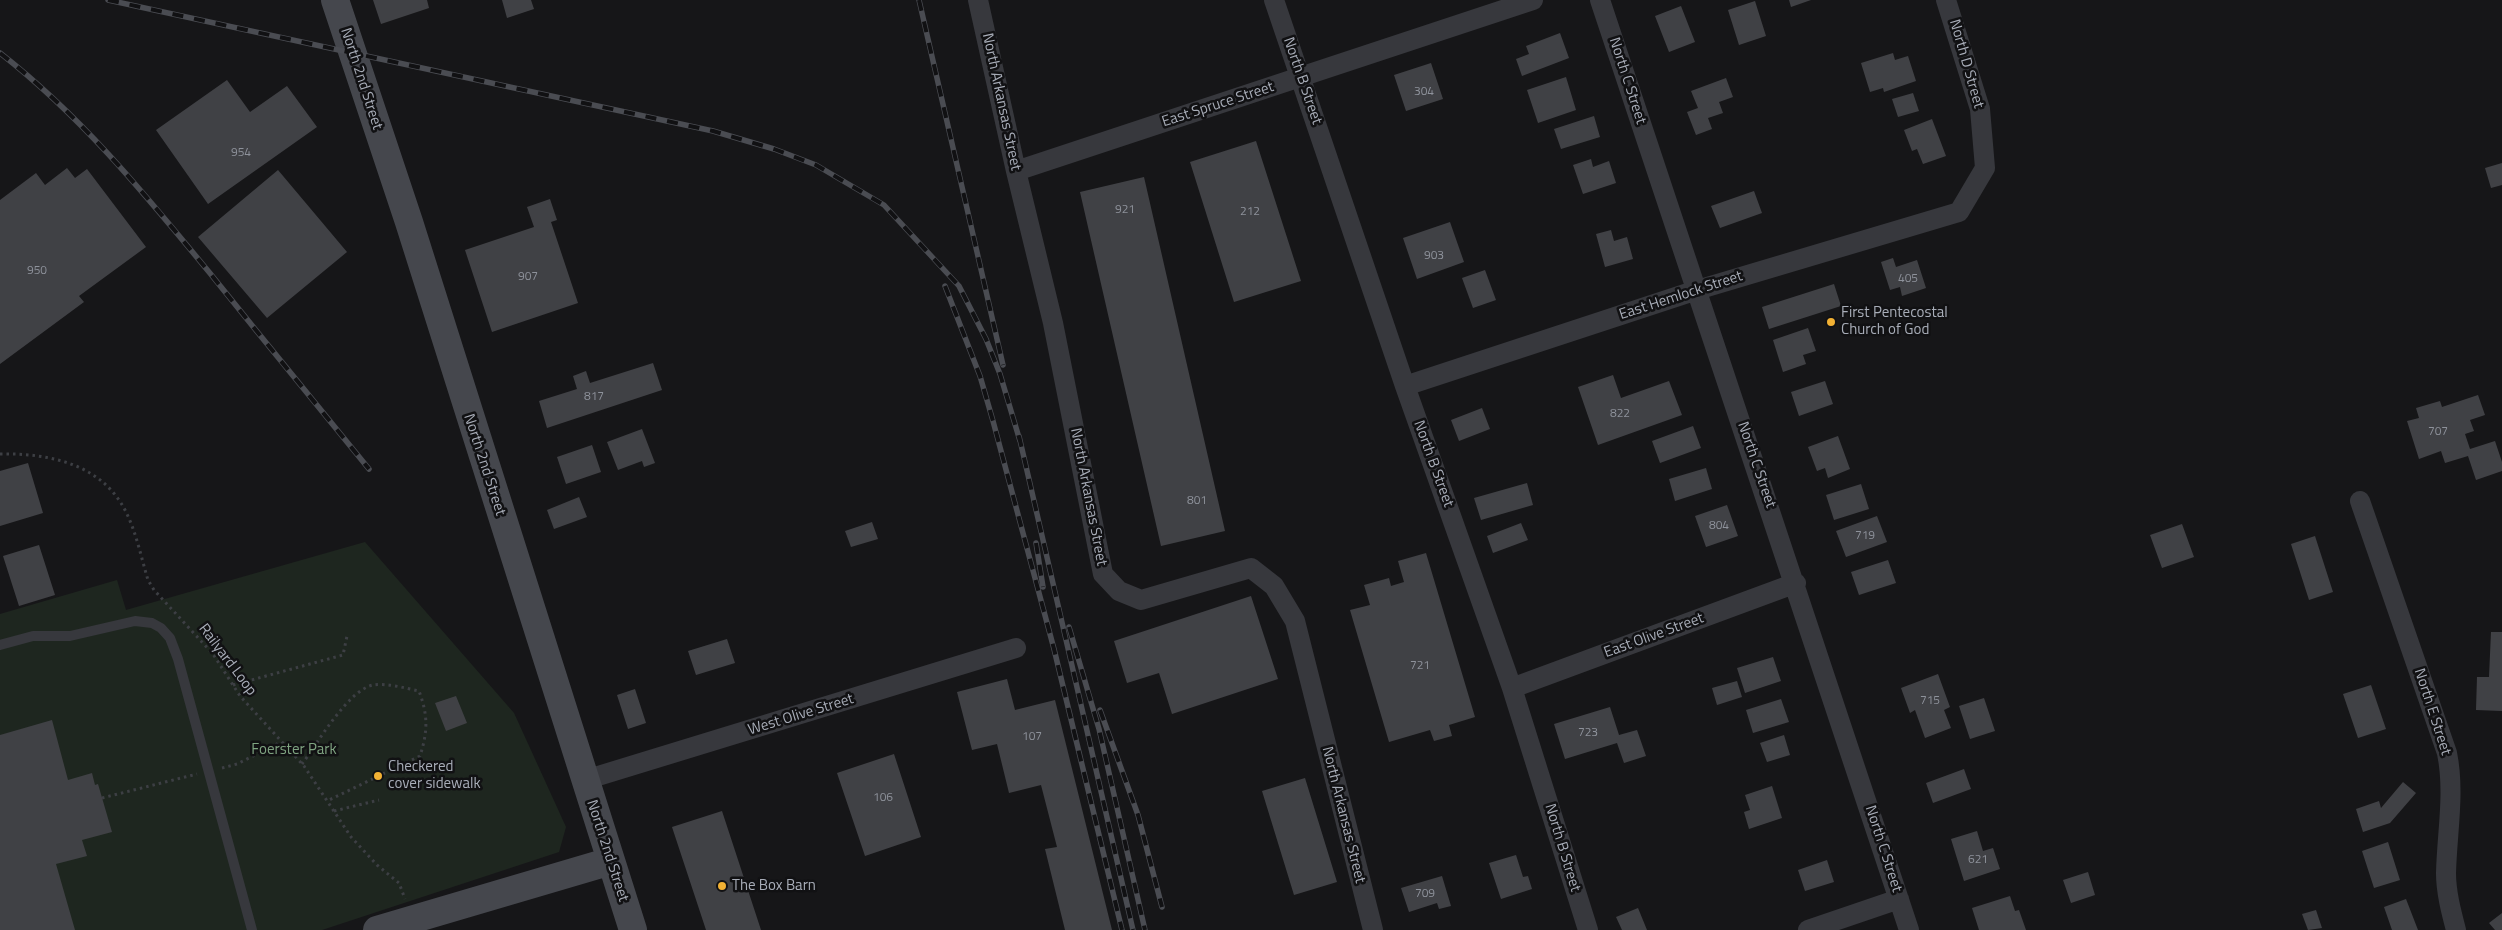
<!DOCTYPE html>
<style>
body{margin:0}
canvas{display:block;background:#161618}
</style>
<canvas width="2502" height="930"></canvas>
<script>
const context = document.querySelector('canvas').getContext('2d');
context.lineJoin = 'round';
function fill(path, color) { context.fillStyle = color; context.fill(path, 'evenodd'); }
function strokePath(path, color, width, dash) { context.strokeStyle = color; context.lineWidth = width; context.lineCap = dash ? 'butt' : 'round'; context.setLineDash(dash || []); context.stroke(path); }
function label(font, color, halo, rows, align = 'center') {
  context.font = font + ' "Titillium Web",sans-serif'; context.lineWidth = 5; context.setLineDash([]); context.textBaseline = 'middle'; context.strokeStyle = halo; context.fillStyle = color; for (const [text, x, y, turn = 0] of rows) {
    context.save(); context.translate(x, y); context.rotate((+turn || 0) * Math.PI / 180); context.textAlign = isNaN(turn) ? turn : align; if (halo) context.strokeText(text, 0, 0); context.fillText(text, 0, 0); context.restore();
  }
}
const green = new Path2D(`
 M365,542L514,713L566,827L559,852L322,930H0V614L117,580L126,610Z`);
const building = new Path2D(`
 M373,0H427L429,8L381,24Z
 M502,0H531L534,9L507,18Z
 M1789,0H1811L1791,7Z
 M1755,1L1766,36L1739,45L1728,10Z
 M1681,6L1695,42L1669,52L1655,16Z
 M1560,33L1569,58L1522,76L1516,59L1529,54L1526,46Z
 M1893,53L1895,60L1908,56L1916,81L1884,92L1883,88L1870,92L1861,63Z
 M1431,63L1443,99L1406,111L1394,75Z
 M1566,77L1576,110L1538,123L1527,90Z
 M1726,78L1733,97L1719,102L1723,113L1708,118L1712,129L1696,135L1687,112L1698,108L1691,91Z
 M227,80L250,112L287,86L317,127L208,204L156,130Z
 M1913,93L1919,111L1898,117L1892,99Z
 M1594,116L1600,137L1561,149L1554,129Z
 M1932,119L1946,156L1923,164L1917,149L1912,151L1904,130Z
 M1256,141L1301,281L1234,302L1190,162Z
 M1591,159L1593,167L1609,161L1616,183L1583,194L1573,165Z
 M2502,163V185L2491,188L2485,168Z
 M67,168L75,178L87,169L146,247L79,296L84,302L0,364V200L36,173L45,185Z
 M278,170L347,252L267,318L198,237Z
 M1144,177L1225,531L1161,546L1080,192Z
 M1754,191L1762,213L1720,228L1711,206Z
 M550,199L557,220L551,222L578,303L492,332L465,250L534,227L527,207Z
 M1450,222L1464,262L1417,279L1403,238Z
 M1611,230L1614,241L1627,237L1633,259L1605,267L1596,234Z
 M1893,258L1896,267L1917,260L1926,288L1902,296L1900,287L1890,290L1881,262Z
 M1485,270L1496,300L1473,308L1462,278Z
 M1834,284L1841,306L1769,329L1762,307Z
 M1808,328L1816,351L1803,355L1806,364L1783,372L1773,340Z
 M653,363L662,390L547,428L539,401L577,389L573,376L586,371L590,383Z
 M1613,375L1621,398L1669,381L1682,415L1598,445L1578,387Z
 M1825,381L1833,404L1799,416L1791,392Z
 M2478,395L2485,415L2470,420L2474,431L2465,434L2470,449L2495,441L2502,462V471L2476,480L2468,456L2445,463L2441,451L2419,459L2407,421L2419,418L2416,408L2440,401L2442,407Z
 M1482,408L1490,429L1459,441L1451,420Z
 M1693,426L1701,448L1660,463L1652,441Z
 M642,429L655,463L644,467L642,461L618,470L607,442Z
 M1838,436L1850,469L1828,478L1825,468L1817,471L1808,447Z
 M592,445L601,472L566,484L557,457Z
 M28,463L43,513L0,526V471Z
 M1706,468L1712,489L1675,501L1669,479Z
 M1527,483L1533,505L1481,520L1474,498Z
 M1861,484L1869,509L1834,520L1826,495Z
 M579,497L587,517L554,529L547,510Z
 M1727,505L1738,536L1706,547L1695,516Z
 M1877,516L1887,542L1846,557L1836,531Z
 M872,522L878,539L851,547L845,531Z
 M1521,523L1528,540L1493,553L1487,536Z
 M2182,524L2194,557L2162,568L2150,535Z
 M2315,536L2333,592L2309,600L2291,544Z
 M39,545L55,595L19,606L3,556Z
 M1426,553L1475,717L1449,725L1452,736L1434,741L1430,730L1389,742L1350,610L1370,605L1364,585L1389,578L1391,586L1404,582L1398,561Z
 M1888,560L1896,583L1859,595L1851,572Z
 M1251,596L1278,679L1172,714L1159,673L1127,683L1114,641Z
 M2491,632H2502V711L2476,710L2477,677H2489Z
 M727,639L735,663L696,675L688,651Z
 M1773,657L1781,681L1745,693L1737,668Z
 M1938,674L1950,707L1944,710L1951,728L1925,738L1915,710L1910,713L1901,688Z
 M1007,679L1015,710L1055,700L1112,930H1065L1045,849L1057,847L1041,785L1009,793L997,744L972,750L957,692Z
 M1737,681L1742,697L1717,705L1712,688Z
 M2371,685L2386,729L2358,738L2343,694Z
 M635,689L646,723L628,729L617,695Z
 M456,696L467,723L446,731L435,703Z
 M1984,698L1995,731L1970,739L1959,706Z
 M1781,699L1789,722L1753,733L1746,710Z
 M1610,707L1619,735L1637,730L1646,756L1624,763L1617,743L1565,759L1554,724Z
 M52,720L68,780L92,773L95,785L98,784L112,832L82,840L87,856L56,864L75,930H0V735Z
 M1784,735L1790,755L1767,762L1760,743Z
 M894,754L921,837L865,856L837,773Z
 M1964,769L1971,789L1933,803L1926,783Z
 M1305,778L1337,882L1294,895L1262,791Z
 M2403,782L2416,793L2390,823L2363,832L2356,809L2379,801L2381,808Z
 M1772,786L1782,818L1749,829L1744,812L1750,810L1745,795Z
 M722,811L761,930H706L672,827Z
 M1977,831L1983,851L1993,848L2000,869L1964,881L1951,839Z
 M2388,842L2400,880L2374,888L2362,851Z
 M1516,855L1523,877L1528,876L1532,889L1501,899L1489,863Z
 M1827,860L1834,882L1805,891L1798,870Z
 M2088,872L2095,895L2071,903L2063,880Z
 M1442,876L1451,906L1439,909L1437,903L1409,912L1401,888Z
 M2010,896L2015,911L2019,910L2026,930H1979L1972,908Z
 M2406,899L2418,930H2392L2384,907Z
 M1638,908L1647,930H1622L1616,917Z
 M2316,910L2322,928L2308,930L2302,914Z
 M2502,913V930H2495L2489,923Z`);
const path = new Path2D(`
 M0,454C49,453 101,464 125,510C136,531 141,557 148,580L154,590L213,654L240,696L304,766L351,837L377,865L399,883L405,899
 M233,685L343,655L347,636
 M302,764C317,744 348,690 373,685C387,683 405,688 419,691C428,715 428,731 420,756L327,801
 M222,768L237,764L281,742
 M102,798L197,774
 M334,811L379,800`);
const service = new Path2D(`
 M0,645L33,636H70L135,621L152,623L161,628L170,638L178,659L252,930`);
const minor = new Path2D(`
 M978,0L1016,171L1053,323L1103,574L1119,591L1141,600L1251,568L1274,586L1295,621L1373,930
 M1274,0L1405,386L1512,688L1588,930
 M1600,0L1909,930
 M1016,171L1533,0
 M1405,386L1697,290L1959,212L1985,168L1980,109L1946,0
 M2360,501L2447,753C2455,793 2447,832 2446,873C2446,892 2451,911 2456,930
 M1512,688L1796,583
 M585,780L1016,648
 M1808,930L1899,899`);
const secondary = new Path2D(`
 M335,0L409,222L633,930
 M377,930L611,861`);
const rail = new Path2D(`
 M108,0L713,131L774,149L816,165L884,205L959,286L986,339L1000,374L1020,441
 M919,0L1003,365
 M0,53C82,117 143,192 209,272C262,338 316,404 369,469
 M945,286L980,376L993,421L1054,649L1122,930
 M1019,436L1133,930
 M1036,543L1043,587
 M1069,627L1099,729L1145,930
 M1100,710L1138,815L1162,907`);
const markers = [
 [1831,322,5,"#f2b134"],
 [378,776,5,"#f2b134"],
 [722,886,5,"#f2b134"]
];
const numberNames = [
 ["304",1424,92],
 ["954",241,153],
 ["921",1125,210],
 ["212",1250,212],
 ["903",1434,256],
 ["950",37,271],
 ["907",528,277],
 ["405",1908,279],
 ["817",594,397],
 ["822",1620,414],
 ["707",2438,432],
 ["801",1197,501],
 ["804",1719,526],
 ["719",1865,536],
 ["721",1420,666],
 ["715",1930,701],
 ["723",1588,733],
 ["107",1032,737],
 ["106",883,798],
 ["621",1978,860],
 ["709",1425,894]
];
const streetNames = [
 ["North D Street",1966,64,74],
 ["North 2nd Street",361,79,72],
 ["North B Street",1302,81,71],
 ["North C Street",1627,81,72],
 ["North Arkansas Street",1001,102,78],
 ["East Spruce Street",1218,105,-18],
 ["East Hemlock Street",1681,296,-18],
 ["North B Street",1433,464,70],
 ["North 2nd Street",484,465,72],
 ["North C Street",1756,465,71],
 ["North Arkansas Street",1088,497,79],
 ["East Olive Street",1654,636,-20],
 ["Railyard Loop",227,660,53],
 ["North E Street",2432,712,72],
 ["West Olive Street",801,715,-17],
 ["North Arkansas Street",1343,815,76],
 ["North B Street",1562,848,73],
 ["North C Street",1883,849,72],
 ["North 2nd Street",607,851,72]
];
const poiNames = [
 ["First Pentecostal",1841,313],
 ["Church of God",1841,330],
 ["Checkered",388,767],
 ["cover sidewalk",388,784],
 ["The Box Barn",732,886]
];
const parkNames = [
 ["Foerster Park",294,750]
];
fill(green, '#1e261f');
fill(building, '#404145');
strokePath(path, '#3d3f44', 3, [2.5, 4]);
strokePath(service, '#37383d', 10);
strokePath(minor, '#37383d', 20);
strokePath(secondary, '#45474d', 28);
strokePath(rail, '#4a4c52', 5.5);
strokePath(rail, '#111113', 4, [11]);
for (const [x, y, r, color] of markers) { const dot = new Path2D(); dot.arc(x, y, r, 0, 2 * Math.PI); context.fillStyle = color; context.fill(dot); strokePath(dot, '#111113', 2); }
label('12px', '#8e929b', null, numberNames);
label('15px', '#a8adb8', '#111113', streetNames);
label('15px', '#a8adb8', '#111113', poiNames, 'left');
label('15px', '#7fa381', '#111113', parkNames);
</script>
